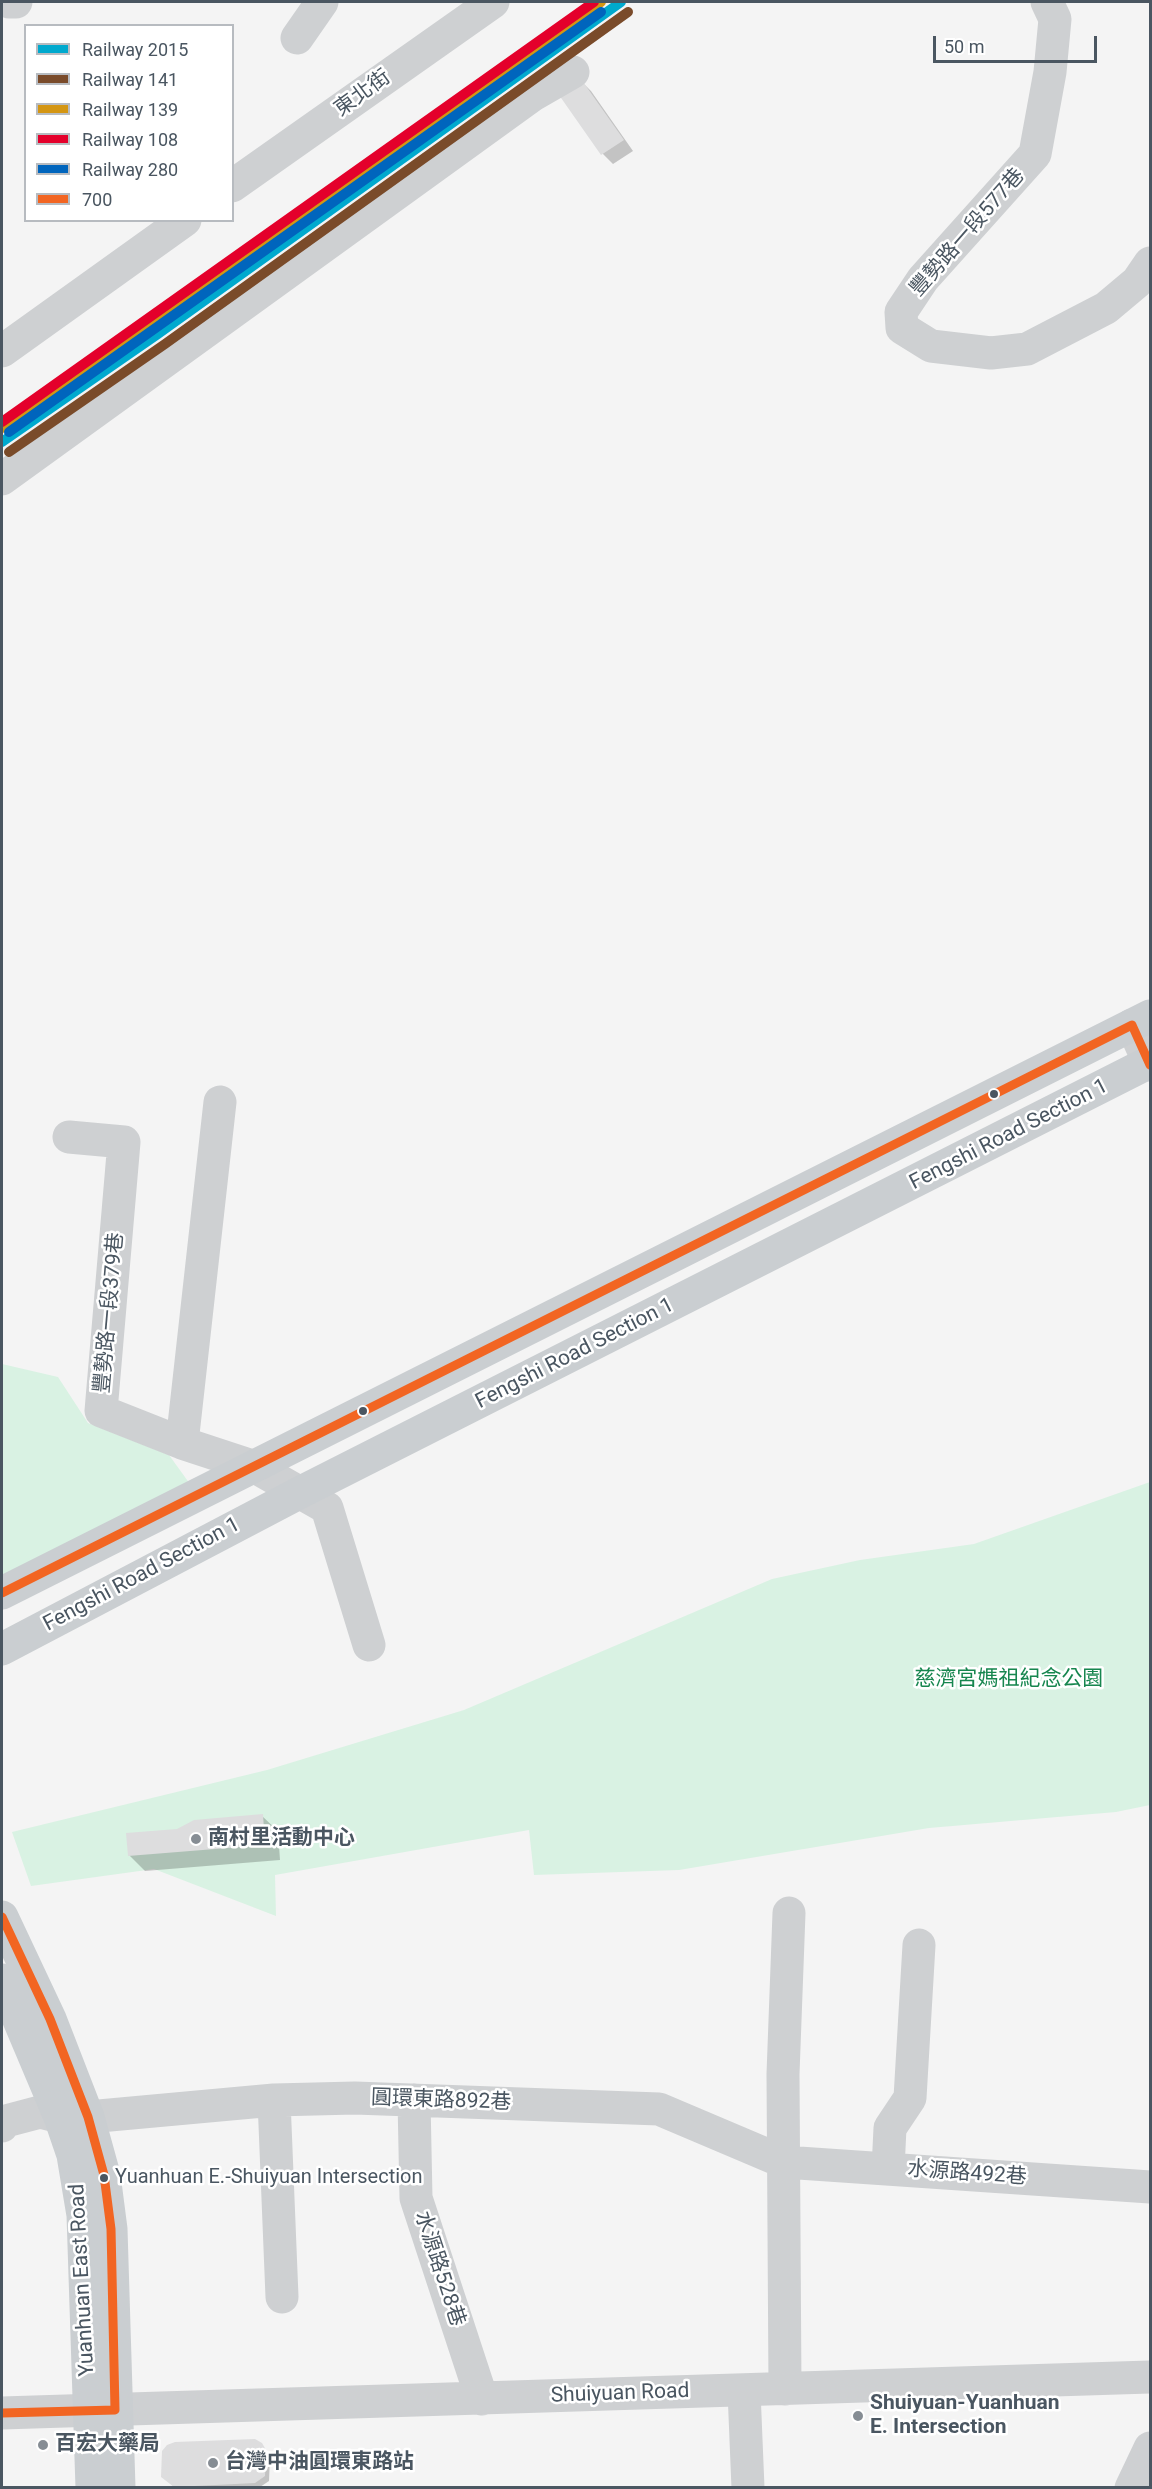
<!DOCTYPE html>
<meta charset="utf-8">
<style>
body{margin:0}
#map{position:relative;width:1152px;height:2489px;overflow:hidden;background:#f4f4f4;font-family:Roboto,sans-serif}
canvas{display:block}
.frame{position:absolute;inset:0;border:3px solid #4a5661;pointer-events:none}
.legend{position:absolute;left:24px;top:24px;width:210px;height:198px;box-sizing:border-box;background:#fff;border:2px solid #b7bbc0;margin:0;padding:8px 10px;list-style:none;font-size:18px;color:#4a5661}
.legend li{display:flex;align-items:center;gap:12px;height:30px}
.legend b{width:30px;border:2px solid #b7bbc0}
.scale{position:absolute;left:933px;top:36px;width:164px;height:27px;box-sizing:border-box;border:3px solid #4a5661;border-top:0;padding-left:8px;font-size:18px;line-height:21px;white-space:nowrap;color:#4a5661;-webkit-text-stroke:4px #fff;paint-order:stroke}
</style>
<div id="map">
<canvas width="1152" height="2489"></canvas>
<div class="frame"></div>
<ul class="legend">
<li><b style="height:8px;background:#00a9ce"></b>Railway 2015</li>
<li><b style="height:8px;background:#7a4b2a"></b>Railway 141</li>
<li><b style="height:8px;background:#d49613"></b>Railway 139</li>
<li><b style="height:8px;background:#e4002b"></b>Railway 108</li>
<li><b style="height:8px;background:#0065bd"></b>Railway 280</li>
<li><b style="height:8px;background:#f26522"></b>700</li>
</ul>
<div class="scale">50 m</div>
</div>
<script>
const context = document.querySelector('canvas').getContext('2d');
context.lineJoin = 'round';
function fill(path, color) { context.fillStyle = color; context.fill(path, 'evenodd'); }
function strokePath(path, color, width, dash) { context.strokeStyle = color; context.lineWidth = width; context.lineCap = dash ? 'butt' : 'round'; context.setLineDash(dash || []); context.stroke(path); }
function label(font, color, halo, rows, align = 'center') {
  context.font = font + ' Roboto,"Noto Sans TC",sans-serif'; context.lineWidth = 5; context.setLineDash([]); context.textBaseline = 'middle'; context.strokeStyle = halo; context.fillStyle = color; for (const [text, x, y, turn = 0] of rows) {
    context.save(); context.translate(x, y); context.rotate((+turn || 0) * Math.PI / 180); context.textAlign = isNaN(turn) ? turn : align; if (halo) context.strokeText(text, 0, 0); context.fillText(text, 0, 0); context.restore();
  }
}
const green = new Path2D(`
 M2,1364L58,1377L88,1423L169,1455L190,1484L2,1578Z
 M1150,1482V1805L1116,1812L929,1828L679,1870L534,1875L529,1830L275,1875L276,1916L154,1869L31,1886L12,1832L267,1770L464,1710L772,1579L860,1560L974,1544Z`);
const shadow = new Path2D(`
 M581,81L591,91L633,151L613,164L603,154L561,95Z
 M262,1816L278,1831L280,1860L145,1871L129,1855L177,1830Z
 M261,2444L270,2456L269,2481L260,2487L175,2488L168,2481Z`);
const building = new Path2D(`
 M581,79L624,140L601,155L559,95Z
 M263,1814L265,1845L128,1856L126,1833L177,1829L194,1820Z
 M255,2439L262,2443L266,2450L265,2476L255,2483L174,2487L161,2477L162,2451L167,2445L175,2442Z`);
const minor = new Path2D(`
 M9,2H16
 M1047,2L1055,19L1050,72L1035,154L923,279L901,312L902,328L931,346L991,353L1027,349L1106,308L1137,282L1150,263
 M297,38L322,2
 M232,186L493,2
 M2,351L185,220
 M2,479L533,95L573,72
 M1132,1025L1150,1065
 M69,1137L124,1142L101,1411L182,1443L255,1467L327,1508L369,1645
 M182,1443L220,1102
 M274,2100L282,2297
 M414,2100L416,2198L482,2399
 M88,2117L274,2100L355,2098L659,2109L784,2162L1150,2187
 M2,2126V2122L40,2112L60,2117
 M888,2169L890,2128L910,2098L919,1945
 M785,2389L783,2074L789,1913
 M744,2391L748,2488
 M2,2413L1150,2377
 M1131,2488L1150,2448`);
const major = new Path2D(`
 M2,1593L1150,1016
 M2,1649L301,1492L1150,1062
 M2,1917L50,2019L88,2117L104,2175L111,2229L119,2488
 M2,1980L60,2117L73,2155L83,2215L92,2488`);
const bus1 = new Path2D(`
 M2,1593L1132,1025L1150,1065
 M2,1917L50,2019L88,2117L104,2175L111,2229L115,2410L2,2413`);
const rail1 = new Path2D(`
 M2,442L158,334L621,2`);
const rail2 = new Path2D(`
 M9,452L165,344L628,12`);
const rail3 = new Path2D(`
 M2,428L151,324L601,2`);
const rail4 = new Path2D(`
 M2,422L594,2`);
const rail5 = new Path2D(`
 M9,432L601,12`);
const markers = [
 [994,1094,5,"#4a5661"],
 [363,1411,5,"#4a5661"],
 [196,1839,6,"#868d94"],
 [104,2178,5,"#4a5661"],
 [858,2416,6,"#868d94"],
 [43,2445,6,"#868d94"],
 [213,2463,6,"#868d94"]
];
const busNames = [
 ["Yuanhuan E.-Shuiyuan Intersection",115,2178]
];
const streetNames = [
 ["東北街",363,94,-36],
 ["豐勢路一段577巷",968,233,-49],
 ["Fengshi Road Section 1",1009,1135,-27],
 ["豐勢路一段379巷",110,1313,-85],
 ["Fengshi Road Section 1",575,1354,-27],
 ["Fengshi Road Section 1",142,1575,-28],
 ["圓環東路892巷",441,2101,2],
 ["水源路492巷",967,2174,4],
 ["水源路528巷",439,2269,72],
 ["Yuanhuan East Road",83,2280,-93],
 ["Shuiyuan Road",620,2394,-2]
];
const parkNames = [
 ["慈濟宮媽祖紀念公園",1009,1680]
];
const poiNames = [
 ["南村里活動中心",208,1839],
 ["Shuiyuan-Yuanhuan",870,2404],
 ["E. Intersection",870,2428],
 ["百宏大藥局",55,2445],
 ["台灣中油圓環東路站",225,2463]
];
fill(green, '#d9f2e3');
fill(shadow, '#0003');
fill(building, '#ddddde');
strokePath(minor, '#ced0d2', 33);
strokePath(major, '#caced1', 33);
strokePath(bus1, '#f26522', 9);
strokePath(rail1, '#00a9ce', 10);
strokePath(rail2, '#7a4b2a', 10);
strokePath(rail3, '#d49613', 10);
strokePath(rail4, '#e4002b', 10);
strokePath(rail5, '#0065bd', 10);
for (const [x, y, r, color] of markers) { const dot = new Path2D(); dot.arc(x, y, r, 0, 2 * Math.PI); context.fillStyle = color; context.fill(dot); strokePath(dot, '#fff', 2); }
label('20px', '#4a5661', '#fff', busNames, 'left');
label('21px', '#4a5661', '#fff', streetNames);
label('21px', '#17864f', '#fff', parkNames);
label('bold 21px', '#4a5661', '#fff', poiNames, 'left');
</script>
